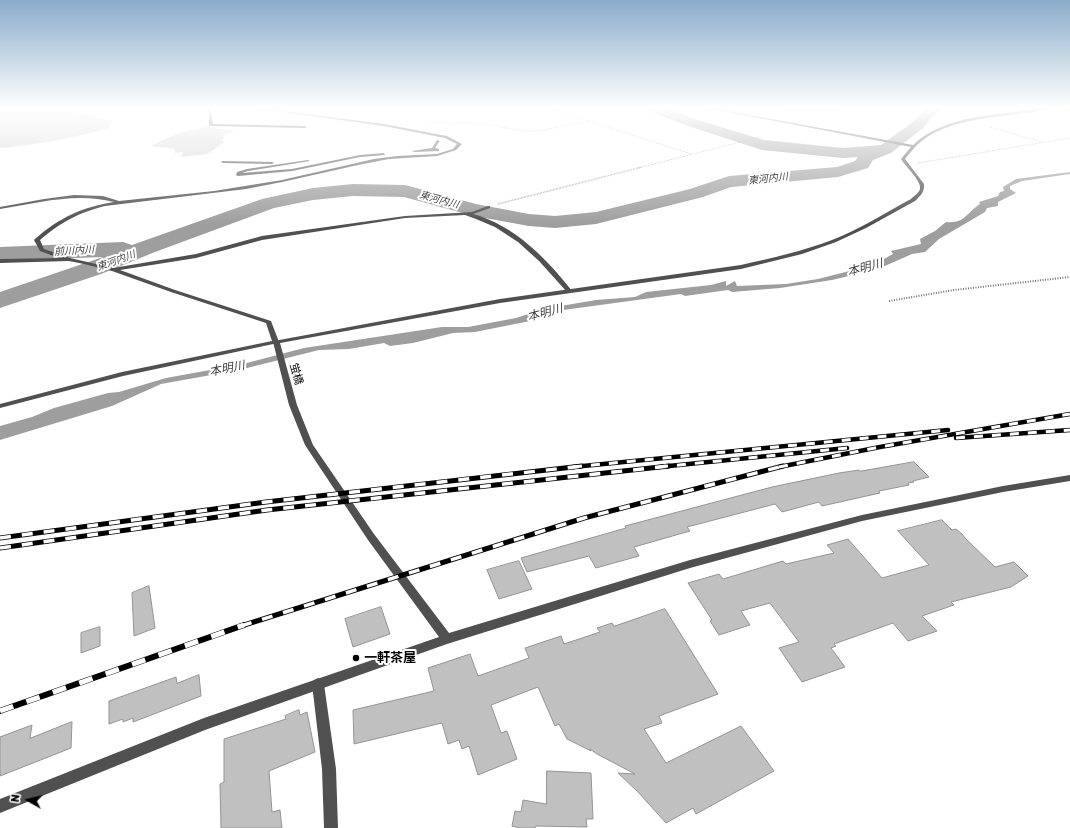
<!DOCTYPE html>
<meta charset="utf-8">
<style>
body{margin:0}
#map{position:relative;width:1070px;height:828px;overflow:hidden;background:#fff;font-family:Rubik,sans-serif}
canvas{display:block}
.north{position:absolute;left:8px;top:780px;width:40px;height:40px;-webkit-text-stroke:3px #fff;paint-order:stroke;rotate:278deg;font-size:11px;font-weight:700;line-height:16px;text-align:center;color:#000}
.north::after{content:'';display:block;margin:auto;width:14px;height:18px;background:#000;clip-path:polygon(50% 0,100% 100%,50% 72%,0 100%)}
</style>
<div id="map">
<canvas width="1070" height="828"></canvas>
<div class="north">N</div>
</div>
<script>
const context = document.querySelector('canvas').getContext('2d');
context.lineJoin = 'round';
function fill(path, color) { context.fillStyle = color; context.fill(path, 'evenodd'); }
function strokePath(path, color, width, dash) { context.strokeStyle = color; context.lineWidth = width; context.lineCap = dash ? 'butt' : 'round'; context.setLineDash(dash || []); context.stroke(path); }
function label(font, color, halo, rows, align = 'center') {
  context.font = font + ' Rubik,"Noto Sans JP",sans-serif'; context.lineWidth = 4; context.setLineDash([]); context.textBaseline = 'middle'; context.strokeStyle = halo; context.fillStyle = color; for (const [text, x, y, turn = 0] of rows) {
    context.save(); context.translate(x, y); context.rotate((+turn || 0) * Math.PI / 180); context.textAlign = isNaN(turn) ? turn : align; if (halo) context.strokeText(text, 0, 0); context.fillText(text, 0, 0); context.restore();
  }
}
const green = new Path2D(`
 M0,108H66L72,112L112,121L109,128C73,138 37,145 0,148Z
 M778,108H837L834,111L812,112Z
 M206,127L235,131L223,135L224,138L222,141L225,142L207,154L181,157L183,152L175,153V149L151,146C163,140 176,133 190,130C196,129 200,129 206,127Z`);
const water = new Path2D(`
 M1070,172V174L1022,181L1010,186V189L1016,193L998,202V206L987,208L985,212L939,239L925,252L912,254L878,269L832,280L780,288L732,292L728,290L685,296L681,294L556,311L530,321L475,332L453,333L413,343L390,346L384,343L349,349L319,350L239,370L161,384L112,406L0,440V426L32,417L54,408L108,393L119,392L166,378L243,364L304,348L442,327H468L516,318L543,309L596,300L635,297L646,292L711,285L726,281V286L735,281L737,286L786,284L818,279L873,265L893,254L891,251L921,244L920,239L935,231L946,222C965,224 966,213 980,204L979,202L998,196L1000,192L1004,191L1003,187L1016,179Z`);
const river = new Path2D(`
 M647,108H666L695,119L764,140L843,148L881,145L913,122L927,108H943L933,116L923,128L891,153L873,160L868,168L838,177L731,187L703,197L596,224L555,228L529,226L474,216L404,197L353,196L313,200L274,208L155,252L101,274L0,308V292L103,257L0,261V247L123,242L132,245L262,199L313,188L353,184L405,185L476,204L529,214L555,216L596,212L690,189L729,176L837,167L855,161L858,157L843,158L762,150L685,125L649,111Z`);
const building = new Path2D(`
 M914,462L929,477L913,481L914,482L908,483L909,485L879,491L880,493L822,506L819,502L782,512L775,504L687,527L690,531L634,547L639,556L596,568L589,556L527,572L521,558L626,528L625,526L772,487L839,473L859,470L860,471Z
 M942,520L952,530L956,529L962,534L966,539L995,567L1014,562L1028,576L1011,587L951,602L954,605L922,616L937,631L908,641L893,623L834,644L836,646L831,648L845,667L802,682L779,648L799,642L770,603L741,611L750,625L719,635L710,621L712,620L688,583L719,574L723,579L783,561L786,564L834,553L827,545L848,539L882,578L929,565L898,531Z
 M519,561L532,589L499,599L487,570Z
 M149,586L155,628L134,636L132,593Z
 M381,607L390,634L353,647L345,619Z
 M665,609L718,694L659,716L662,723L644,729L666,763L741,726L774,771L696,814L693,808L666,823L639,793L618,773L635,774L597,754L590,749L591,751L567,739L559,724L555,726L538,687L491,705L501,733L507,731L517,759L478,775L469,746L462,749L459,740L448,744L442,723L354,744L353,710L434,691L428,668L470,654L478,676L529,658L525,648L561,636L564,644L600,632L597,628L612,623L614,626Z
 M100,627V646L81,653V633Z
 M199,675L201,696L133,722V718L123,722V719L109,724V701L176,677L177,683Z
 M299,710L300,715L307,712L315,752L269,771L272,812L280,810L282,828H221L220,784L224,782V739L286,719L285,716Z
 M72,722L71,748L0,776V737L32,725L30,738Z
 M547,771L591,773L593,819H586L587,827L536,826L535,828H520L512,826L515,811L521,812L523,800L546,804Z`);
const pathFar2 = new Path2D(`
 M549,108L691,154
 M378,113L391,108
 M429,122L482,124L532,132L590,121
 M990,127L1041,142
 M918,163L1070,138
 M638,168L760,137`);
const pathFar1 = new Path2D(`
 M498,204L642,167`);
const path = new Path2D(`
 M889,301L954,290L1070,277`);
const minor = new Path2D(`
 M204,108H207L211,112L213,124L305,126L307,127L305,128L211,126L209,125V113Z
 M260,108L384,124L447,136L462,144L456,150L437,156L389,159L358,165L282,182L246,189L105,206C78,213 61,222 40,240L44,249L70,258L113,268L196,254L262,236L405,216L472,212L488,206H490V208L473,214C514,225 547,259 572,291L569,293L567,292L539,261L518,242L495,227L476,219L465,215L405,218L262,240L196,258L120,270L175,290L271,321L279,342L278,343L123,376L0,408V404L122,372L272,341L266,323L171,292L112,271L84,264L69,261L0,263V259L59,258L40,251L34,240L35,239C59,218 82,207 114,202C76,192 38,203 0,209V207L44,199L74,195L103,196L119,201L214,191L282,180L374,159L397,156L437,154L453,149L457,144L445,138L384,126L261,109Z
 M437,140L440,141L435,148L439,149V151L414,152L412,151L432,148Z
 M384,153L385,155L360,157L292,171L238,176L236,175L237,172L247,169L308,160L310,161L248,171L242,173L292,169L360,155Z
 M222,161L272,162L274,163L272,164L223,163L221,162Z
 M318,678L322,680L324,684L336,769L338,828H324L322,769L312,684L314,680Z`);
const tertiary = new Path2D(`
 M707,108H712L913,145C945,114 1001,115 1042,108H1047C1036,113 1022,113 1010,115C979,119 942,122 917,145C913,149 909,154 905,159L924,184C925,192 920,196 915,201L866,228L836,242L802,254L741,269L500,303L280,343L297,405L313,445L374,534L449,633L690,560L862,515L1003,486L1070,475V481L1003,492L862,521L690,568L447,644L205,730L0,813V799L204,718L439,637L368,540L305,445L289,405L273,342L274,341L500,299L741,265C772,258 803,251 832,240C860,229 885,213 911,199C914,196 919,193 920,189C922,181 905,166 901,159L911,147Z`);
const railFar2 = new Path2D(`
 M956,438L1070,430
 M573,467L948,430
 M659,467L847,448
 M779,467L880,447L1070,414`);
const railFar1 = new Path2D(`
 M0,538L266,502L582,466
 M0,548L267,510L669,466
 M241,626L584,518L783,466`);
const rail = new Path2D(`
 M0,711L244,625`);
const markers = [
 [356,658,4,"#000"]
];
const farWaternames = [
 ["東河内川",768,179,-6],
 ["東河内川",439,200,15],
 ["前川内川",74,251,-3],
 ["東河内川",116,261,-20]
];
const streetNames = [
 ["蛍橋",296,374,75]
];
const waterNames = [
 ["本明川",865,268,-15],
 ["本明川",545,313,-15],
 ["本明川",227,369,-11]
];
const nearPoinames = [
 ["一軒茶屋",364,658]
];
fill(green, '#d7d7d7');
fill(water, '#9e9e9e');
fill(river, '#9e9e9e');
fill(building, '#c0c0c0');
strokePath(building, '#949494', 1);
strokePath(pathFar2, '#727272', 1, [0.5, 1]);
strokePath(pathFar1, '#727272', 1.5, [0.5, 1]);
strokePath(path, '#727272', 2, [1, 1.5]);
fill(minor, '#505050');
fill(tertiary, '#505050');
strokePath(railFar2, '#000', 4.5);
strokePath(railFar1, '#000', 5);
strokePath(rail, '#000', 6);
strokePath(railFar2, '#fff', 3, [9]);
strokePath(railFar1, '#fff', 3.5, [11]);
strokePath(rail, '#fff', 5, [14]);
const sky = context.createLinearGradient(0, 0, 0, 224);
sky.addColorStop(0, '#8aabca');
sky.addColorStop(0.48, '#fff');
sky.addColorStop(1, '#ffffff00');
context.fillStyle = sky;
context.fillRect(0, 0, 1070, 224);
for (const [x, y, r, color] of markers) { const dot = new Path2D(); dot.arc(x, y, r, 0, 2 * Math.PI); context.fillStyle = color; context.fill(dot); strokePath(dot, '#fff', 1.5); }
label('italic 10px', '#3f3f3f', '#fff', farWaternames);
label('11px', '#000', '#fff', streetNames);
label('italic 12px', '#3f3f3f', '#fff', waterNames);
label('bold 13px', '#000', '#fff', nearPoinames, 'left');
</script>
